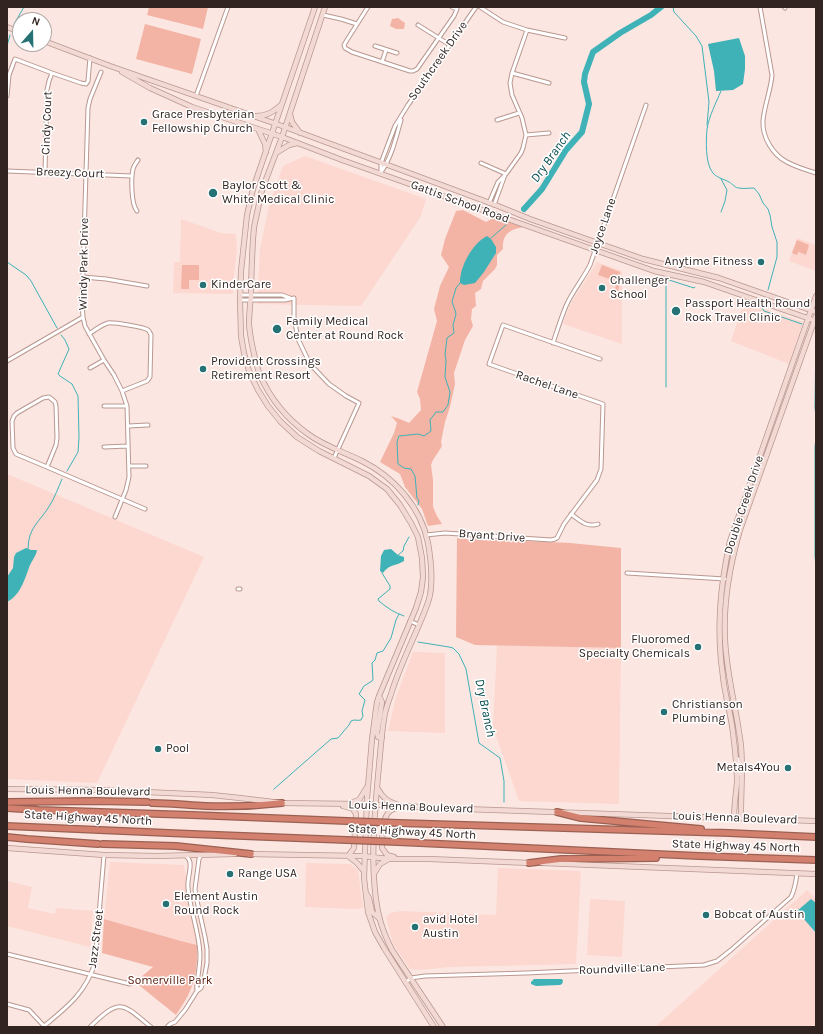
<!DOCTYPE html>
<style>
body{margin:0}
#map{position:relative;width:823px;height:1034px;overflow:hidden;background:#fce6e1;font-family:Karla,sans-serif}
canvas{display:block}
.frame{position:absolute;inset:0;border:8px solid #312421;pointer-events:none}
.north{position:absolute;left:12px;top:12px;width:40px;height:40px;box-sizing:border-box;background:#fff;border:1px solid #ada7a6;border-radius:50%;rotate:20deg;font-size:11px;font-weight:700;line-height:16px;text-align:center;color:#312421}
.north::after{content:'';display:block;margin:auto;width:14px;height:18px;background:#267174;clip-path:polygon(50% 0,100% 100%,50% 72%,0 100%)}
</style>
<div id="map">
<canvas width="823" height="1034"></canvas>
<div class="frame"></div>
<div class="north">N</div>
</div>
<script>
const context = document.querySelector('canvas').getContext('2d');
context.lineJoin = 'round';
function fill(path, color) { context.fillStyle = color; context.fill(path, 'evenodd'); }
function strokePath(path, color, width, dash) { context.strokeStyle = color; context.lineWidth = width; context.lineCap = dash ? 'butt' : 'round'; context.setLineDash(dash || []); context.stroke(path); }
function label(font, color, halo, rows, align = 'center') {
  context.font = font + ' Karla,sans-serif'; context.lineWidth = 3; context.setLineDash([]); context.textBaseline = 'middle'; context.strokeStyle = halo; context.fillStyle = color; for (const [text, x, y, turn = 0] of rows) {
    context.save(); context.translate(x, y); context.rotate((+turn || 0) * Math.PI / 180); context.textAlign = isNaN(turn) ? turn : align; if (halo) context.strokeText(text, 0, 0); context.fillText(text, 0, 0); context.restore();
  }
}
const built = new Path2D(`
 M305,156L426,199L421,216L361,306L257,304L260,249L269,206L283,166Z
 M181,219L221,233L236,234L237,249L234,276L233,294L173,293L174,262H180Z
 M797,238L816,245V271L789,261Z
 M597,262L622,271V344L563,324L570,305Z
 M744,302L803,322L789,364L731,341Z
 M7,474L204,557L97,783L7,779Z
 M497,645L621,648L619,804L519,801L493,727Z
 M413,652L445,653V733L388,731L396,697Z
 M110,862L184,865L197,945L181,941L104,919Z
 M306,863L350,864L358,870L363,908L355,909L305,907Z
 M498,868L581,871L576,964L449,967L420,970L410,969L393,944L386,917L390,913L401,911L496,915Z
 M7,881L32,887L28,908L55,914L56,908L93,911L90,947L7,926Z
 M807,890L816,899V1027H655Z
 M590,899L625,901L622,957L587,955Z`);
const green = new Path2D(`
 M149,7H208L203,29L147,15Z
 M398,18L405,23L404,29H396L390,26L392,19Z
 M145,24L201,39L192,74L136,59Z
 M463,210L486,222C502,212 514,216 528,226C513,229 502,231 503,249L497,255V265L495,269L483,281L481,289L475,293L476,306L472,309L471,319L473,326L465,340L454,373L455,384L450,407L445,422L441,442L442,446L437,454L433,460L431,465L433,480V507L437,516L442,524L428,526L422,509L405,487L400,474L380,462L394,433L397,423L391,416L400,419L409,423L421,410L420,399L417,392L437,321L434,309L440,286L449,267L441,255L445,239L456,211Z
 M797,240L809,245L806,255L799,252V251L797,255L792,253Z
 M182,265H199V280H189V289H181Z
 M602,265L620,272V283L618,291L614,290L618,282L598,275Z
 M457,538L570,543L621,548V648L475,645L456,637Z
 M104,919L181,941L197,945C198,975 193,991 176,1015L135,982L153,967L102,953Z`);
const water = new Path2D(`
 M739,38L745,56V69L743,84L733,90L716,91L714,71L708,44Z
 M487,236L491,239L496,247V253L484,272L475,283L464,285L460,283C460,266 472,244 487,236Z
 M26,548L31,550H37C36,556 33,559 30,565C25,578 21,595 7,602V577L13,568L14,557L16,553Z
 M391,549L398,555L404,557V561C394,567 391,563 383,573L380,571L381,556L384,550Z
 M811,899L816,903V933L797,911Z
 M534,979H562L563,981L562,984L560,985L536,986L531,984V982Z`);
const stream = new Path2D(`
 M673,7L674,12L696,36L702,46L709,102L707,125
 M14,24L24,7
 M7,46L10,35
 M721,91C716,103 709,116 707,129C706,140 705,164 713,173C717,178 724,179 729,182C733,184 735,188 739,188C743,189 749,188 754,188L759,194L763,203L768,209L770,215L772,227L777,242V257L768,290
 M721,179L727,190L725,201L721,212
 M491,238L506,225
 M7,262L26,275L31,281L57,328
 M762,308L764,311L802,324
 M816,329L815,408L816,416
 M61,335L65,340L69,349L58,374L60,376L72,384L78,396L79,438L78,452L67,471
 M666,387V279L694,288L695,287
 M816,437L815,447V555L816,569
 M418,505L419,501L417,498L415,476L411,469L404,468L398,464L397,442L399,436L418,434L424,436L431,431L430,420L436,412H443L448,405L450,392L445,377L446,360L445,354L447,338L454,333L453,325L456,314L455,310L452,302L456,288L460,283
 M28,549C28,527 40,522 50,505C55,497 58,488 62,479
 M398,555L403,551L404,546L409,537
 M382,573L390,586V589L378,599L379,601C387,608 395,613 404,616
 M418,642L449,647L453,648L459,654L466,669L479,743L500,758L504,781V802
 M274,789L331,739L338,738L349,725L351,721C354,719 358,721 361,720L363,716L362,711L365,700L359,694L364,686L372,681L373,679L372,663L375,660L377,653L383,651L391,638L396,620L399,614`);
const river = new Path2D(`
 M524,209L542,189L566,150L582,132L589,104L584,82L585,74L593,52L620,33L651,15L661,7`);
const street = new Path2D(`
 M368,7L347,40L344,45L345,48L352,52L410,71H413L417,69L454,16L457,9L452,7
 M480,7L503,22L527,30L565,38
 M760,7L772,75C771,90 764,106 763,121C762,137 773,155 787,162C796,167 806,170 816,173
 M784,7L785,8
 M323,15L341,19L357,24
 M418,25L450,45
 M375,46L397,53
 M382,62L386,50
 M101,72L90,99L88,108L82,303L83,317L85,326L104,360L114,375L122,391L127,406L129,477L126,490L115,517
 M512,73L549,83
 M7,96L9,75L15,59L52,73L81,83L86,84L88,81L90,58
 M196,96L228,7
 M497,120L519,113
 M526,135L549,133
 M481,163L506,174
 M7,171L132,176
 M45,172L47,90L49,81L52,73
 M381,172C392,157 396,137 401,120
 M381,173V163L395,126L408,105L476,7
 M489,203L498,182L506,174L521,153L523,148L526,135L522,118L512,95L510,83L512,73L527,30
 M494,205L505,175
 M137,211C131,204 131,178 133,169C134,165 136,163 138,160
 M83,277L106,279L147,286
 M241,295H282L290,298
 M240,300H285L294,298V317L298,339L310,364L329,384L346,396L359,403L334,458
 M89,334C95,330 101,325 108,323C113,322 144,327 148,330C150,332 150,333 151,335L150,377L147,381L122,391
 M553,343C557,331 561,318 566,306C572,292 583,279 590,265L646,105
 M7,361L83,317
 M90,368L104,360
 M49,397L55,402L56,406L57,438L56,445L47,467L16,454L13,448L12,421L14,416L17,413L43,398Z
 M104,406H127
 M128,426L148,425
 M104,447L128,446
 M129,466H146
 M47,467L145,509
 M571,514C579,520 587,528 598,524
 M426,535L445,533L551,540L555,539L557,538L564,524L597,480L601,469L603,404L489,364L503,325L600,359
 M627,573L725,579
 M238,589H240
 M410,621L419,625
 M738,759L740,774L742,776
 M186,856C188,858 190,860 190,863C191,871 187,879 188,888C190,910 199,931 200,954C200,961 199,969 198,976C198,981 196,985 197,991
 M7,954L130,984
 M406,982L411,978L425,976L526,973L704,965L717,961L731,950L791,897C795,889 796,882 797,873
 M7,1004L29,1010L44,1026
 M43,1027C67,1007 85,994 95,963L104,855
 M90,1027C120,998 121,1002 151,1027
 M167,1027L170,1024L175,1022L185,1010L197,991L201,988L204,979L207,963V949L205,937L196,896L195,889L199,859L201,855`);
const secondary = new Path2D(`
 M315,7L253,189L247,215L241,271L240,300L241,336L244,353L249,371L258,390L268,406L280,421L297,437L319,451L369,476L387,489L400,505L411,523L418,537L422,558L423,577L421,592L416,608L379,696L377,702L372,739L367,799L364,878L368,912L375,932L384,948L434,1027
 M325,7L282,137L262,190L254,227L253,239C252,258 251,277 251,296C250,305 249,314 249,324C250,337 255,362 260,375C270,398 287,419 308,434C324,446 344,452 362,461C394,477 421,507 428,543C431,560 433,578 430,595C428,605 423,615 419,625C410,646 400,667 393,688C390,698 385,709 384,719C381,738 380,757 378,776C374,820 369,877 380,920C383,931 387,940 392,950L443,1027
 M7,27L20,32
 M44,41L110,66L285,127L412,174L498,206L530,219L643,259L719,278L816,312
 M122,72L150,88L192,107L282,137L342,160L654,271L704,282L816,321
 M290,114L292,122L300,133
 M256,116C267,116 273,112 281,105
 M258,129L265,144L266,152
 M276,153L289,145L297,143
 M379,696L382,702L377,733L378,737L382,738
 M7,789L102,790L212,795L240,798L282,803L361,804L464,809L816,821
 M378,789C383,798 387,801 396,804
 M350,803L359,800L367,787
 M343,806L353,809L356,814L354,848L348,856
 M734,818C734,806 736,794 737,782C737,766 735,749 733,733C731,714 725,696 723,677C716,630 720,587 730,541L816,296
 M742,818L741,813C741,791 743,768 741,746C737,710 726,674 725,638C723,601 730,565 740,530L816,316
 M7,848L104,855L157,856L235,854
 M248,854L363,856L389,859H429L531,863
 M348,856L357,863L364,871
 M394,857L387,855L382,848C382,838 382,817 390,811C392,809 397,808 399,807
 M542,863L816,874
 M375,872L380,864L389,859
 M366,893L369,898L372,912L380,919`);
const highway = new Path2D(`
 M7,802L96,801L147,802
 M152,803C170,803 187,805 205,806C231,807 256,806 282,803
 M7,808L39,810L192,815
 M557,812L581,818L701,829
 M399,823L729,833L816,837
 M7,826L192,834
 M7,837L27,839L98,844
 M398,842L699,856L816,860
 M103,844L176,846L251,854
 M529,863L561,859L656,858`);
const highwayBridge = new Path2D(`
 M192,815L399,823
 M192,834L398,842`);
const markers = [
 [144,122,4,"#267174"],
 [213,193,5,"#267174"],
 [761,262,4,"#267174"],
 [203,285,4,"#267174"],
 [602,288,4,"#267174"],
 [676,311,5,"#267174"],
 [277,329,5,"#267174"],
 [203,369,4,"#267174"],
 [698,647,4,"#267174"],
 [664,712,4,"#267174"],
 [158,749,4,"#267174"],
 [788,768,4,"#267174"],
 [230,874,4,"#267174"],
 [166,904,4,"#267174"],
 [706,915,4,"#267174"],
 [415,927,4,"#267174"]
];
const streetNames = [
 ["Southcreek Drive",438,61,-55],
 ["Cindy Court",47,123,-88],
 ["Breezy Court",70,173,2],
 ["Gattis School Road",460,202,20],
 ["Joyce Lane",603,226,-71],
 ["Windy Park Drive",84,264,-89],
 ["Rachel Lane",547,385,19],
 ["Double Creek Drive",744,505,-72],
 ["Bryant Drive",492,536,4],
 ["Louis Henna Boulevard",88,791,1],
 ["Louis Henna Boulevard",411,807,2],
 ["State Highway 45 North",88,818,3],
 ["Louis Henna Boulevard",735,818,2],
 ["State Highway 45 North",412,832,3],
 ["State Highway 45 North",736,846,2],
 ["Jazz Street",96,939,-83],
 ["Roundville Lane",622,969,-2]
];
const poiNames = [
 ["Grace Presbyterian",152,115],
 ["Fellowship Church",152,129],
 ["Baylor Scott &",222,186],
 ["White Medical Clinic",222,200],
 ["Anytime Fitness",753,262,"right"],
 ["Challenger",610,281],
 ["School",610,295],
 ["KinderCare",211,285],
 ["Passport Health Round",685,304],
 ["Rock Travel Clinic",685,318],
 ["Family Medical",286,322],
 ["Center at Round Rock",286,336],
 ["Provident Crossings",211,362],
 ["Retirement Resort",211,376],
 ["Fluoromed",690,640,"right"],
 ["Specialty Chemicals",690,654,"right"],
 ["Christianson",672,705],
 ["Plumbing",672,719],
 ["Pool",166,749],
 ["Metals4You",780,768,"right"],
 ["Range USA",238,874],
 ["Element Austin",174,897],
 ["Round Rock",174,911],
 ["Bobcat of Austin",714,915],
 ["avid Hotel",423,920],
 ["Austin",423,934]
];
const parkNames = [
 ["Somerville Park",170,981]
];
const waterNames = [
 ["Dry Branch",551,157,-55],
 ["Dry Branch",485,708,78]
];
fill(built, '#fcd8d0');
fill(green, '#f3b4a5');
fill(water, '#3eb2b7');
strokePath(stream, '#3eb2b7', 1);
strokePath(river, '#3eb2b7', 6);
strokePath(street, '#b99890', 5);
strokePath(secondary, '#b99890', 6);
strokePath(highway, '#9a6053', 8);
strokePath(street, '#fff', 3);
strokePath(secondary, '#f2d9d4', 4.5);
strokePath(highway, '#d3816e', 5.5);
strokePath(highwayBridge, '#9a6053', 8, []);
strokePath(highwayBridge, '#d3816e', 5.5);
for (const [x, y, r, color] of markers) { const dot = new Path2D(); dot.arc(x, y, r, 0, 2 * Math.PI); context.fillStyle = color; context.fill(dot); strokePath(dot, '#fff', 1.5); }
label('12px', '#312421', '#fff', streetNames);
label('12px', '#312421', '#fff', poiNames, 'left');
label('12px', '#56180b', '#fff', parkNames);
label('italic 13px', '#094f51', '#fff', waterNames);
</script>
